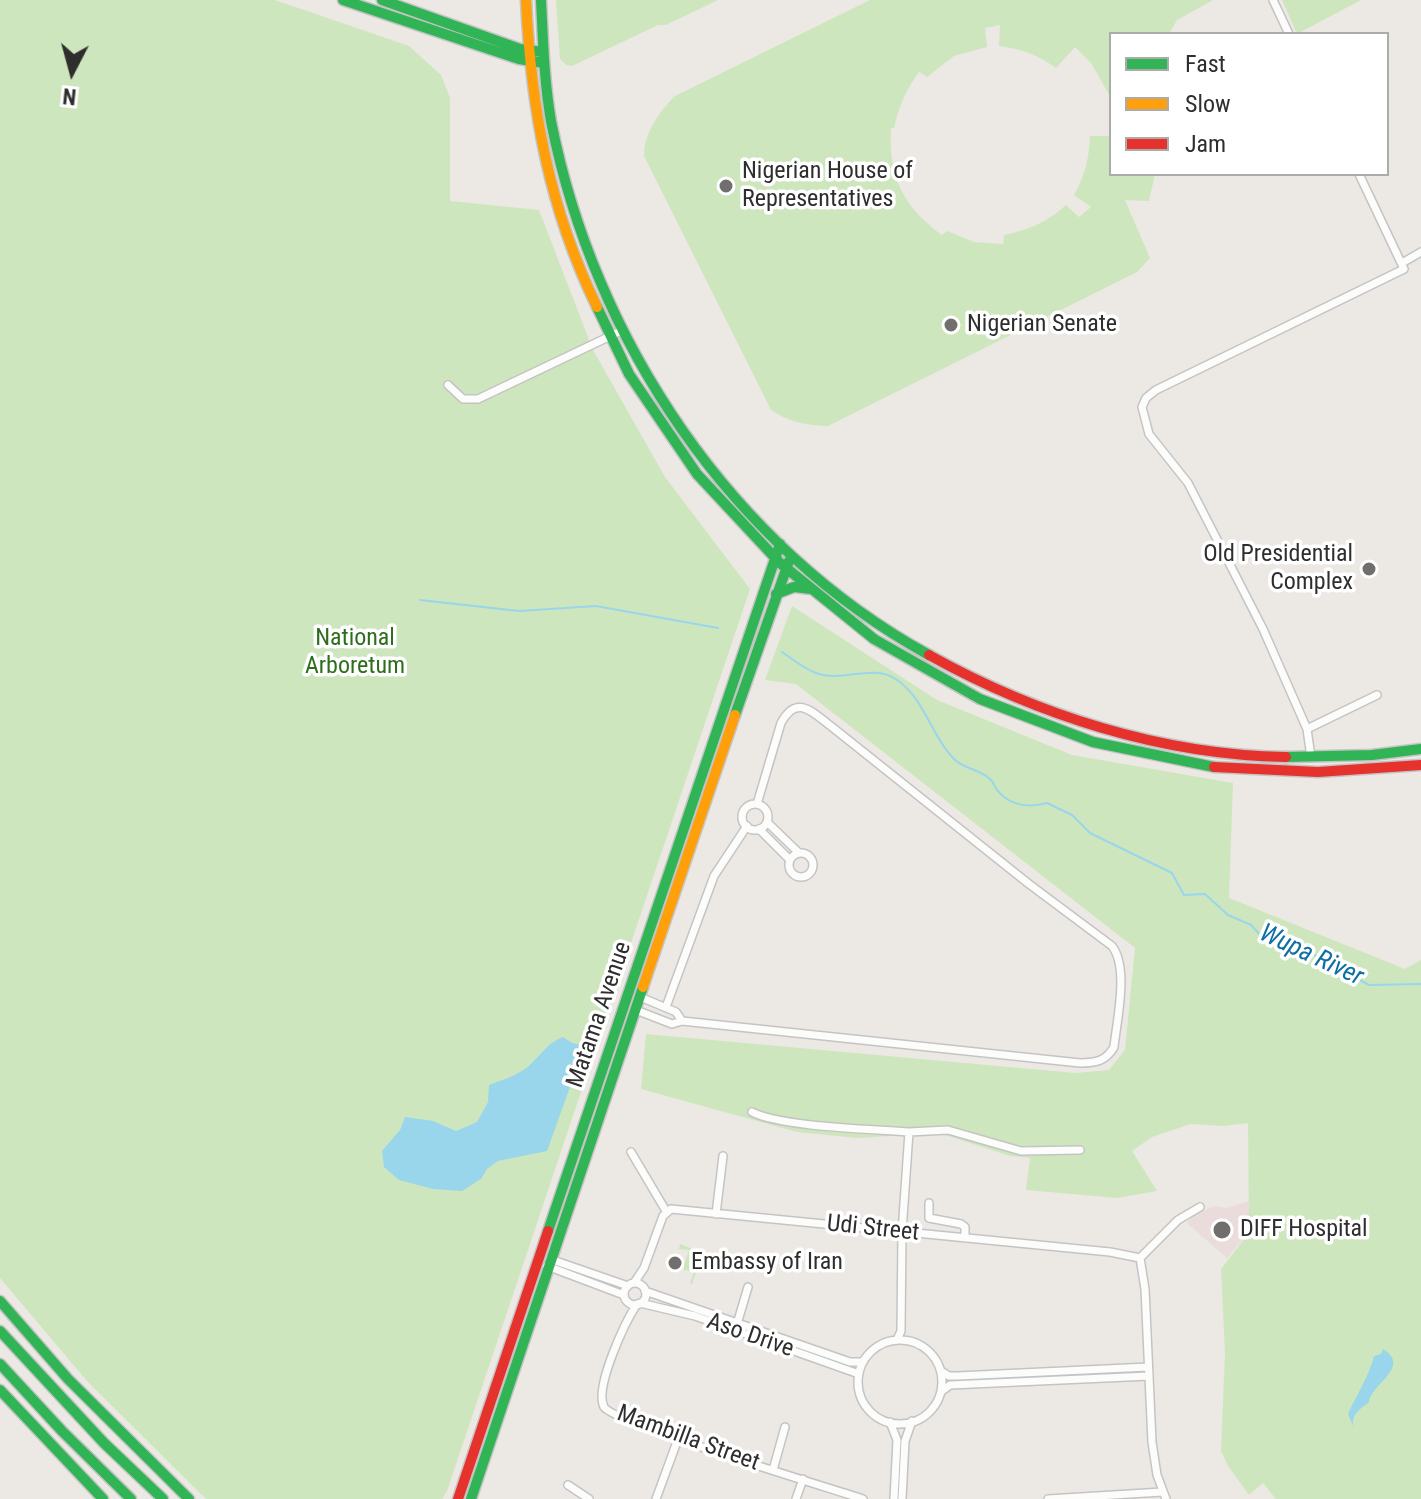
<!DOCTYPE html>
<style>
body{margin:0}
#map{position:relative;width:1421px;height:1499px;overflow:hidden;background:#ece8e4;font-family:"Roboto Condensed",sans-serif}
canvas{display:block}
.legend{position:absolute;left:1109px;top:32px;width:280px;height:144px;box-sizing:border-box;background:#fff;border:2px solid #ababab;margin:0;padding:10px 14px;list-style:none;font-size:24px;color:#2e2e2e}
.legend li{display:flex;align-items:center;gap:16px;height:40px}
.legend b{width:40px;border:2px solid #ababab}
.north{position:absolute;left:32px;top:32px;width:80px;height:80px;-webkit-text-stroke:6px #fff;paint-order:stroke;rotate:186deg;font-size:22px;font-weight:700;line-height:32px;text-align:center;color:#2e2e2e}
.north::after{content:'';display:block;margin:auto;width:28px;height:36px;background:#2e2e2e;clip-path:polygon(50% 0,100% 100%,50% 72%,0 100%)}
</style>
<div id="map">
<canvas width="1421" height="1499"></canvas>
<ul class="legend">
<li><b style="height:10px;background:#30b455"></b>Fast</li>
<li><b style="height:10px;background:#ff9f0a"></b>Slow</li>
<li><b style="height:10px;background:#e5322d"></b>Jam</li>
</ul>
<div class="north">N</div>
</div>
<script>
const context = document.querySelector('canvas').getContext('2d');
context.lineJoin = 'round';
function fill(path, color) { context.fillStyle = color; context.fill(path, 'evenodd'); }
function strokePath(path, color, width, dash) { context.strokeStyle = color; context.lineWidth = width; context.lineCap = dash ? 'butt' : 'round'; context.setLineDash(dash || []); context.stroke(path); }
function label(font, color, halo, rows, align = 'center') {
  context.font = font + ' "Roboto Condensed",sans-serif'; context.lineWidth = 7; context.setLineDash([]); context.textBaseline = 'middle'; context.strokeStyle = halo; context.fillStyle = color; for (const [text, x, y, turn = 0] of rows) {
    context.save(); context.translate(x, y); context.rotate((+turn || 0) * Math.PI / 180); context.textAlign = isNaN(turn) ? turn : align; if (halo) context.strokeText(text, 0, 0); context.fillText(text, 0, 0); context.restore();
  }
}
const medical = new Path2D(`
 M1250,1201L1248,1233L1227,1258L1187,1223L1194,1215L1215,1206L1226,1208Z`);
const green = new Path2D(`
 M0,0H275L409,46L441,75L450,98V201L539,210L593,350L665,477L750,589L447,1491L442,1499H206L87,1381L0,1278Z
 M556,0H718L666,25H658L572,66L566,65L560,59Z
 M870,0H1213L1177,20L1169,34H1111V98L1091,63L1075,47L1056,68C1038,55 1022,49 999,46L1000,25L985,28L987,47L954,56L927,77L919,72C906,90 899,106 894,128H891C888,176 903,207 942,235L947,231L974,242L1003,244L1004,235C1029,230 1047,222 1066,205L1079,217L1091,207L1074,195C1085,176 1089,158 1090,136H1111V174H1155L1149,201L1125,200L1150,258L1137,272L828,426C808,426 787,421 771,410L644,156C644,133 659,112 675,96Z
 M1282,0H1361L1297,34Z
 M792,606L937,700L1072,755L1233,783L1229,898L1405,969L1421,960V1499H1276L1263,1483L1249,1495L1228,1466L1221,1451L1225,1353L1221,1269L1245,1238L1249,1227L1248,1123L1224,1126L1191,1124L1152,1137L1132,1151L1157,1191L1117,1198L1026,1190L1030,1158L1010,1156L939,1133L857,1138L797,1132L641,1089L646,1034L1075,1073L1109,1070L1125,1050L1135,948L796,684L765,680Z
 M680,1244L703,1253L692,1284L690,1283L694,1271L684,1270V1266L676,1270L666,1266L667,1261L671,1265L676,1259L685,1262L689,1250L679,1249Z`);
const water = new Path2D(`
 M563,1037L572,1043L585,1045L547,1151L498,1161L487,1169L481,1179L462,1191L433,1189L399,1180L384,1167L382,1151L400,1130L405,1117L433,1121L456,1131L477,1122L488,1102L489,1085C505,1079 522,1074 534,1061C546,1049 547,1044 563,1037Z
 M1383,1349C1412,1367 1371,1384 1369,1402C1359,1410 1350,1415 1354,1428L1348,1414C1357,1394 1369,1376 1374,1356L1381,1354Z`);
const stream = new Path2D(`
 M420,600L519,611L596,606L718,628
 M782,652C794,660 805,670 819,674C844,682 874,663 897,680C925,699 931,736 954,759C963,769 981,769 991,780C994,783 995,787 997,790C1010,806 1029,808 1047,803L1072,815L1090,833L1172,873L1184,895L1205,894L1228,915L1251,925L1263,938L1283,940L1307,951L1369,985L1421,984`);
const street = new Path2D(`
 M1273,0L1289,34
 M1402,263L1421,252
 M448,385L463,399H478L623,330
 M1307,729L1377,695
 M1311,757L1307,729L1263,629L1188,483L1149,434L1142,407L1146,398L1156,390L1404,269L1359,174
 M742 817a13 13 0 1 1 26 0a13 13 0 1 1-26 0Z
 M767,822L799,853
 M759,829L790,860
 M789 865a12 12 0 1 1 24 0a12 12 0 1 1-24 0Z
 M645,999L676,1012L682,1021
 M666,1007L714,876L747,826
 M641,1012L672,1024L682,1021L1080,1063C1096,1063 1106,1061 1114,1047C1117,1019 1129,968 1112,946L1029,884L832,727C813,713 797,693 781,723L757,804
 M752,1112C781,1127 872,1129 909,1132L902,1232L901,1331L897,1340
 M909,1132L948,1130L1021,1151L1080,1150
 M631,1152L666,1211
 M929,1203V1218L961,1224L965,1227V1238
 M716,1214L723,1156
 M550,1259L628,1286
 M547,1266L624,1295
 M634,1283L644,1268L663,1216L671,1209L1110,1252L1140,1258
 M624 1294a11 11 0 1 1 22 0a11 11 0 1 1-22 0Z
 M645,1291L850,1362H863
 M640,1303L695,1316L859,1374
 M637,1304C625,1322 594,1388 604,1407C614,1423 829,1488 863,1499
 M737,1324L748,1287
 M858 1382a42 42 0 1 1 84 0a42 42 0 1 1-84 0Z
 M941,1371L949,1376H958L1148,1367
 M942,1391L950,1385L1149,1376
 M890,1422L897,1440L894,1499
 M773,1470L785,1427
 M568,1485L589,1499
 M656,1499L678,1439
 M796,1499L803,1479
 M902,1499L905,1441L912,1421
 M1048,1499L1162,1492
 M1166,1499L1157,1475L1152,1442L1145,1289L1140,1258L1178,1220L1200,1207`);
const fast = new Path2D(`
 M343,0L519,59L544,63
 M382,0L520,49L543,52
 M541,0C543,40 544,81 551,121C594,341 732,547 929,655
 M597,307L629,374L697,474L780,563L874,639L980,699L1093,742L1214,767
 M776,594L794,587L811,589
 M735,715L789,561
 M1286,757L1372,755L1421,749
 M548,1231L780,544
 M0,1301L68,1379L189,1499
 M0,1331L104,1443L163,1499
 M0,1364L62,1431L131,1499
 M0,1390L103,1499
 M471,1499L643,987`);
const slow = new Path2D(`
 M526,0C531,109 549,208 597,307
 M643,987L735,715`);
const jam = new Path2D(`
 M929,655C1037,715 1162,755 1286,757
 M1214,767L1318,772L1421,765
 M458,1499L548,1231`);
const markers = [
 [726,186,8,"#706f6e"],
 [951,325,8,"#706f6e"],
 [1369,569,8,"#706f6e"],
 [1222,1230,10,"#706f6e"],
 [675,1263,8,"#706f6e"]
];
const poiNames = [
 ["Nigerian House of",742,172],
 ["Representatives",742,200],
 ["Nigerian Senate",967,325],
 ["Old Presidential",1353,555,"right"],
 ["Complex",1353,583,"right"],
 ["DIFF Hospital",1240,1230],
 ["Embassy of Iran",691,1263]
];
const parkNames = [
 ["National",355,639],
 ["Arboretum",355,667]
];
const streetNames = [
 ["Matama Avenue",600,1015,-71],
 ["Udi Street",873,1229,6],
 ["Aso Drive",750,1336,19],
 ["Mambilla Street",688,1439,20]
];
const waterNames = [
 ["Wupa River",1311,956,25]
];
fill(medical, '#e9dcdb');
fill(green, '#cee6be');
fill(water, '#99d6ec');
strokePath(stream, '#99d6ec', 2);
strokePath(street, '#c5c4c5', 10);
strokePath(fast, '#c5c4c5', 13);
strokePath(slow, '#c5c4c5', 13);
strokePath(jam, '#c5c4c5', 13);
strokePath(street, '#fcfcfb', 7);
strokePath(fast, '#30b455', 10);
strokePath(slow, '#ff9f0a', 10);
strokePath(jam, '#e5322d', 10);
for (const [x, y, r, color] of markers) { const dot = new Path2D(); dot.arc(x, y, r, 0, 2 * Math.PI); context.fillStyle = color; context.fill(dot); strokePath(dot, '#fff', 3); }
label('24px', '#2e2e2e', '#fff', poiNames, 'left');
label('24px', '#2c6e1b', '#fff', parkNames);
label('24px', '#2e2e2e', '#fff', streetNames);
label('italic 26px', '#0d6fa3', '#fff', waterNames);
</script>
